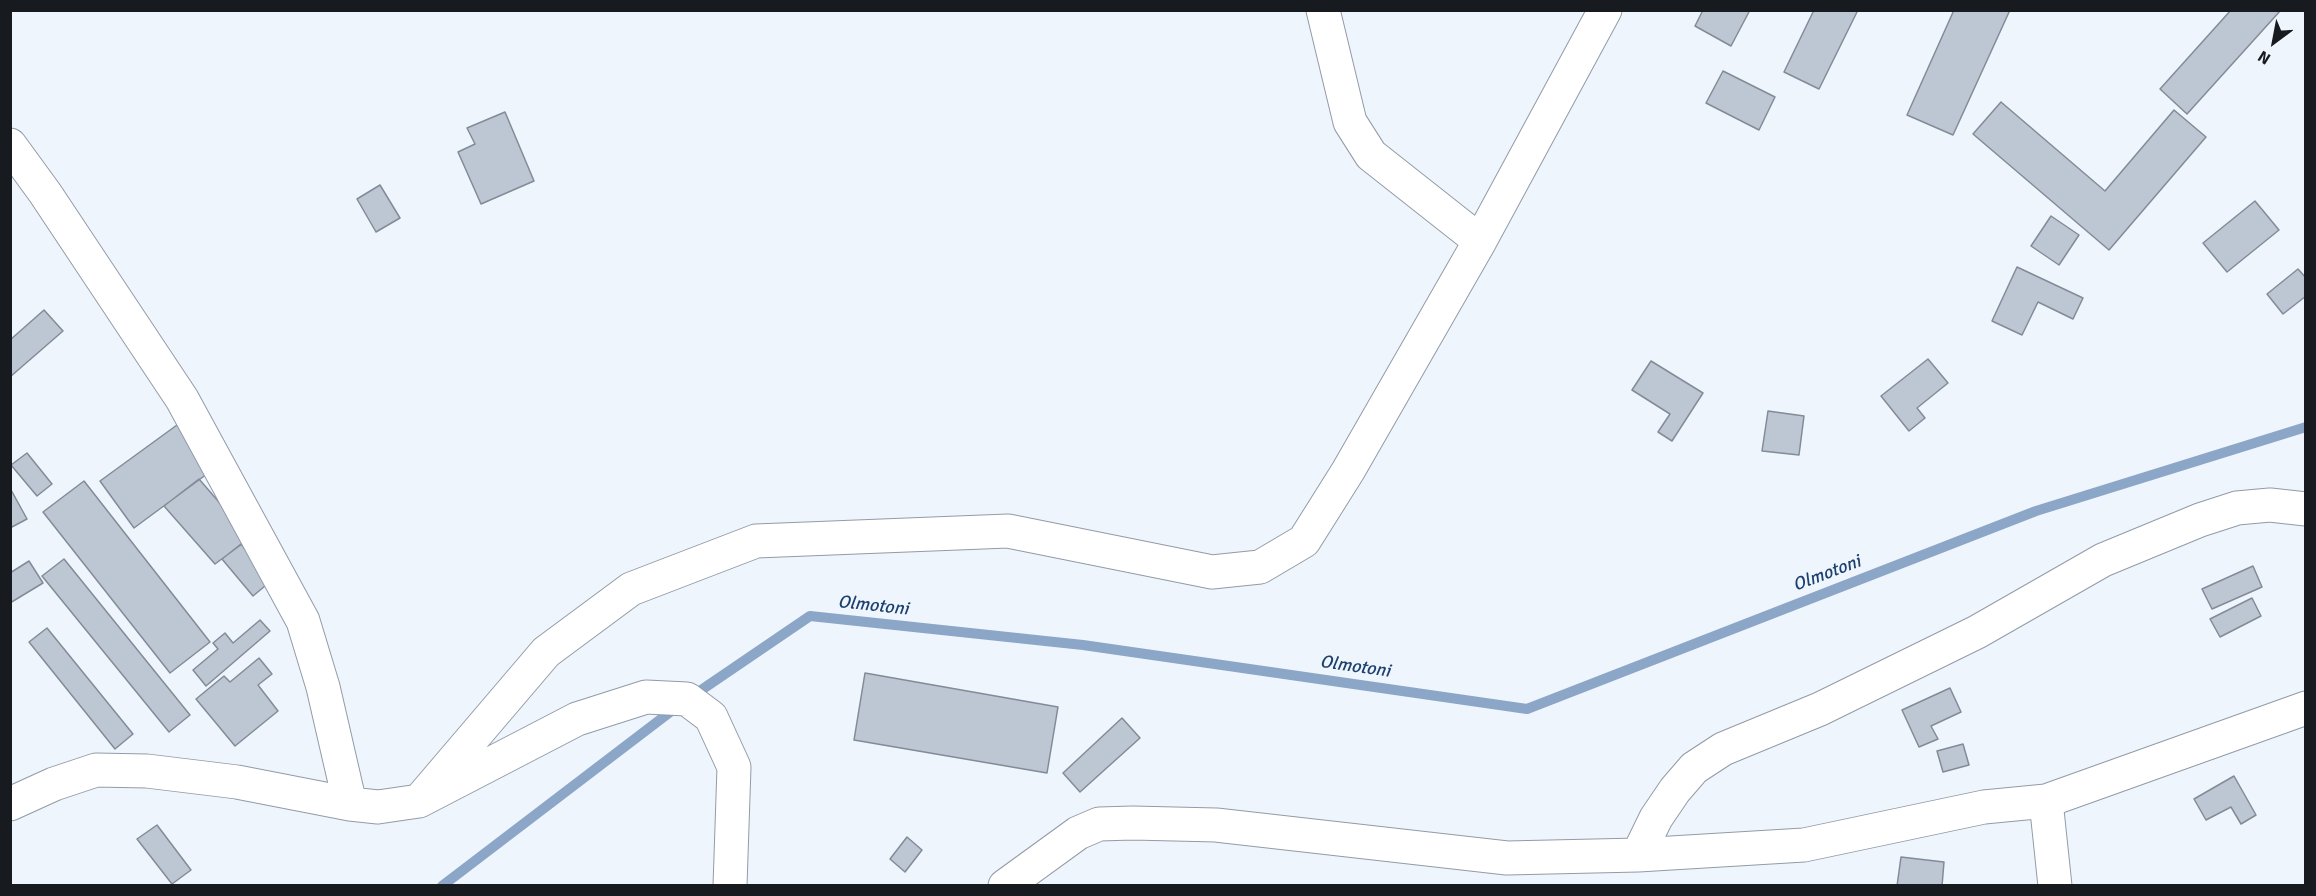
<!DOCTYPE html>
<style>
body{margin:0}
#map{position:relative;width:2316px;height:896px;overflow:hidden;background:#eff5fd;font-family:Signika,sans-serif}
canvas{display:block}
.frame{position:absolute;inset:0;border:12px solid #171a1f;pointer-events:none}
.north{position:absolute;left:2244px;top:12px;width:60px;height:60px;-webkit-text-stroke:4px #eff5fd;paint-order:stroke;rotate:212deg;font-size:16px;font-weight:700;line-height:24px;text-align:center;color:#171a1f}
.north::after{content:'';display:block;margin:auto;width:21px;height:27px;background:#171a1f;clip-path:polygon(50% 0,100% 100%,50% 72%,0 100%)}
</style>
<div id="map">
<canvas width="2316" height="896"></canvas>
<div class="frame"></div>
<div class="north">N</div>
</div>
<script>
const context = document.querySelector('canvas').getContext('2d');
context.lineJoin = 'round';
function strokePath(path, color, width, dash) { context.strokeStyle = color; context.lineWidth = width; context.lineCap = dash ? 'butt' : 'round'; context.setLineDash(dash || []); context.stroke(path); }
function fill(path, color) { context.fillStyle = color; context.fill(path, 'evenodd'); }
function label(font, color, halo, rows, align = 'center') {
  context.font = font + ' Signika,sans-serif'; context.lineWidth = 6; context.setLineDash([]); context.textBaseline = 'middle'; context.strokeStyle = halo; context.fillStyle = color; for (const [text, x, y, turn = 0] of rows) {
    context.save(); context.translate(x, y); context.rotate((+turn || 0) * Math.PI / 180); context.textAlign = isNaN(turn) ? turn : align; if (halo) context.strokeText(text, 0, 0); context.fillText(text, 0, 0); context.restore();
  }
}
const stream = new Path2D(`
 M691,697L810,616L1083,645L1527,709L2036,511L2306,427
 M442,886L678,706`);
const building = new Path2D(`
 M1703,10H1750L1731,46L1695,26Z
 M1814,10H1858L1819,89L1784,72Z
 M1954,10H2010L1953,135L1907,115Z
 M2231,10H2281L2187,114L2160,89Z
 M1723,71L1775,97L1759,130L1706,103Z
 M2001,102L2105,191L2174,110L2206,137L2109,250L1973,134Z
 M505,112L534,181L481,204L458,152L475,144L467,128Z
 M380,185L400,218L376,232L357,199Z
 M2255,201L2279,230L2227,272L2203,243Z
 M2051,216L2079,235L2059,265L2031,246Z
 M2017,267L2083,298L2073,319L2038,302L2022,335L1992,321Z
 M2298,269L2306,278V296L2283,314L2267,294Z
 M44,310L63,331L10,377V340Z
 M1928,359L1948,383L1917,408L1925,418L1909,431L1881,396Z
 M1651,361L1703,393L1672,441L1658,432L1670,414L1632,390Z
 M1768,411L1804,416L1799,455L1762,451Z
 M177,425L211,471L134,528L100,481Z
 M27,453L52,484L37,496L11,465Z
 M199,479L250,538L215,564L164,506Z
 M84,481L210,642L170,673L43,512Z
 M10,488L27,519L10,528Z
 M241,544L271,581L253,596L222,559Z
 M64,559L190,715L169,732L42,576Z
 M29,561L43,583L10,603V573Z
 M2253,566L2262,587L2212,609L2202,589Z
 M2252,598L2261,616L2220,637L2210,619Z
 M260,620L270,631L206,686L193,670L218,649L213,643L225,633L233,643Z
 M47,628L133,734L115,749L29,642Z
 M259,658L272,674L258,685L278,711L235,746L196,699L224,676L230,682Z
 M865,673L1058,707L1047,773L854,740Z
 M1950,688L1961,712L1931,726L1938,739L1919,747L1902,710Z
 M1122,718L1140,738L1080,792L1063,773Z
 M1963,744L1969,765L1943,772L1937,751Z
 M2234,776L2256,815L2241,824L2231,807L2206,820L2194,799Z
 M157,825L191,870L172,884L137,839Z
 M907,837L922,850L905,872L890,859Z
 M1901,857L1944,862L1942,886H1897Z`);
const minor = new Path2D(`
 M1323,10L1350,122L1371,155L1480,241
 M10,145L45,193L182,399L303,621L323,687L350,804
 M419,801L546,652L631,589L756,541L1008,531L1212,572L1260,567L1304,541L1348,471L1480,241L1605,10
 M2046,801L2055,886
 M10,804L54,784L96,770L147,771L237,782L350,804L378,807L419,801L577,719L646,697L687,699L711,717L734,767L730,886
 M1638,855L1656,818L1675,790L1694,768L1723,749L1820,709L1977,632L2103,560L2200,520L2237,508L2270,505L2306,509
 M1005,886L1078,833L1099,824L1133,823L1216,825L1507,858L1638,855L1804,845L1984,807L2046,801L2306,708`);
const waterNames = [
 ["Olmotoni",1827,574,-21],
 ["Olmotoni",873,606,6],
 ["Olmotoni",1355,667,8]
];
strokePath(stream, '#8ca6c8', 10);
fill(building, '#bdc7d3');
strokePath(building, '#828b97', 1.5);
strokePath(minor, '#929ba7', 35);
strokePath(minor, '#fff', 33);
label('italic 18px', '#1c416e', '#eff5fd', waterNames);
</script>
